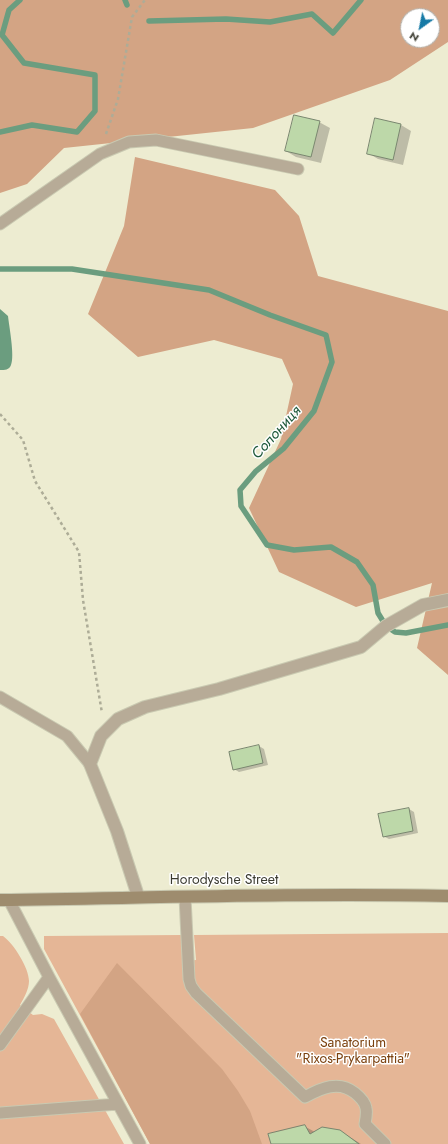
<!DOCTYPE html>
<meta charset="utf-8">
<style>
body{margin:0}
#map{position:relative;width:448px;height:1144px;overflow:hidden;background:#edecd1;font-family:Jost,sans-serif}
canvas{display:block}
.north{position:absolute;left:400px;top:8px;width:40px;height:40px;box-sizing:border-box;background:#fff;border:1px solid #b1b1ac;border-radius:50%;rotate:213deg;font-size:11px;font-weight:700;line-height:16px;text-align:center;color:#3b3b30}
.north::after{content:'';display:block;margin:auto;width:14px;height:18px;background:#167aa6;clip-path:polygon(50% 0,100% 100%,50% 72%,0 100%)}
</style>
<div id="map">
<canvas width="448" height="1144"></canvas>
<div class="north">N</div>
</div>
<script>
const context = document.querySelector('canvas').getContext('2d');
context.lineJoin = 'round';
function fill(path, color) { context.fillStyle = color; context.fill(path, 'evenodd'); }
function strokePath(path, color, width, dash) { context.strokeStyle = color; context.lineWidth = width; context.lineCap = dash ? 'butt' : 'round'; context.setLineDash(dash || []); context.stroke(path); }
function label(font, color, halo, rows, align = 'center') {
  context.font = font + ' Jost,sans-serif'; context.lineWidth = 3; context.setLineDash([]); context.textBaseline = 'middle'; context.strokeStyle = halo; context.fillStyle = color; for (const [text, x, y, turn = 0] of rows) {
    context.save(); context.translate(x, y); context.rotate((+turn || 0) * Math.PI / 180); context.textAlign = isNaN(turn) ? turn : align; if (halo) context.strokeText(text, 0, 0); context.fillText(text, 0, 0); context.restore();
  }
}
const green = new Path2D(`
 M448,933V1144H150L44,949V936L181,935L183,961L196,960L194,935Z
 M0,936H3C14,944 29,968 29,981C29,989 24,998 20,1005L33,1015L42,1014L54,1019L124,1144H0Z`);
const forest = new Path2D(`
 M0,0H448V42L390,80L253,128L64,148L27,184L0,193ZM408,16H432V40H408Z
 M135,157L275,190L299,216L318,276L448,311V675L417,648L432,583L356,607L279,572L249,508L281,439L293,384L282,359L214,340L138,357L88,314L124,226Z
 M117,963L222,1069L238,1091L250,1111L262,1144H150L80,1014Z`);
const water = new Path2D(`
 M0,309L8,316C9,326 15,356 11,365C9,370 5,370 0,370Z`);
const shadow = new Path2D(`
 M319,122L330,128L321,163L296,157L286,151Z
 M401,125L411,131L403,165L378,159L368,153Z
 M259,746L264,749L268,765L239,772L234,769Z
 M409,809L414,812L418,833L389,839L383,836Z
 M304,1126L315,1132L340,1131L361,1144H272Z`);
const stream = new Path2D(`
 M125,0L127,5
 M149,21L226,19L270,22L312,14L333,33L361,0
 M0,132L32,125L77,132L95,111V75L24,63L2,35L9,10L20,0
 M0,269H72L209,290L270,315L326,335L332,362L314,411L284,448L256,471L240,490L241,506L267,545L294,550L331,547L357,562L373,585L378,613L386,626L395,632L406,633L448,625`);
const building = new Path2D(`
 M294,115L320,121L311,157L285,151Z
 M375,118L401,124L393,160L367,154Z
 M259,745L263,763L233,770L229,752Z
 M409,808L413,831L383,837L378,814Z
 M305,1125L310,1134L322,1127L340,1130L359,1144H271L268,1134Z`);
const path = new Path2D(`
 M106,134L118,99L132,17L145,0
 M0,414L23,440L35,481L79,552L83,600L102,713`);
const lane = new Path2D(`
 M0,224L100,154L129,142L156,140L298,169
 M0,697L67,736L90,764
 M185,897L189,979L191,986L196,993L305,1097C321,1088 339,1080 355,1093C360,1097 365,1102 366,1108C367,1113 366,1119 365,1124L385,1144
 M9,900L49,977L140,1144
 M0,1045L49,977
 M0,1113L118,1104`);
const street = new Path2D(`
 M138,896L117,831L90,764L101,736L118,719L145,707L219,689L361,647L386,626L423,605L448,600`);
const secondary = new Path2D(`
 M0,900C149,898 299,893 448,896`);
const streetNames = [
 ["Horodysche Street",224,881]
];
const parkNames = [
 ["Sanatorium",353,1044],
 ["\"Rixos-Prykarpattia\"",353,1060]
];
const waterNames = [
 ["Солониця",277,433,-48]
];
fill(green, '#e5b696');
fill(forest, '#d3a484');
fill(water, '#6b9d7f');
fill(shadow, '#0003');
strokePath(stream, '#6b9d7f', 5.5);
fill(building, '#bdd8a9');
strokePath(building, '#79866f', 1);
strokePath(lane, '#c9c9b1', 13);
strokePath(street, '#c9c9b1', 14);
strokePath(secondary, '#c9c9b1', 14);
strokePath(path, '#adac97', 2.5, [3, 3]);
strokePath(lane, '#b7ab97', 11);
strokePath(street, '#b7ab97', 12);
strokePath(secondary, '#9e8c6e', 12);
label('14px', '#3b3b30', '#fff', streetNames);
label('14px', '#7b410e', '#fff', parkNames);
label('italic 15px', '#1e593a', '#fff', waterNames);
</script>
